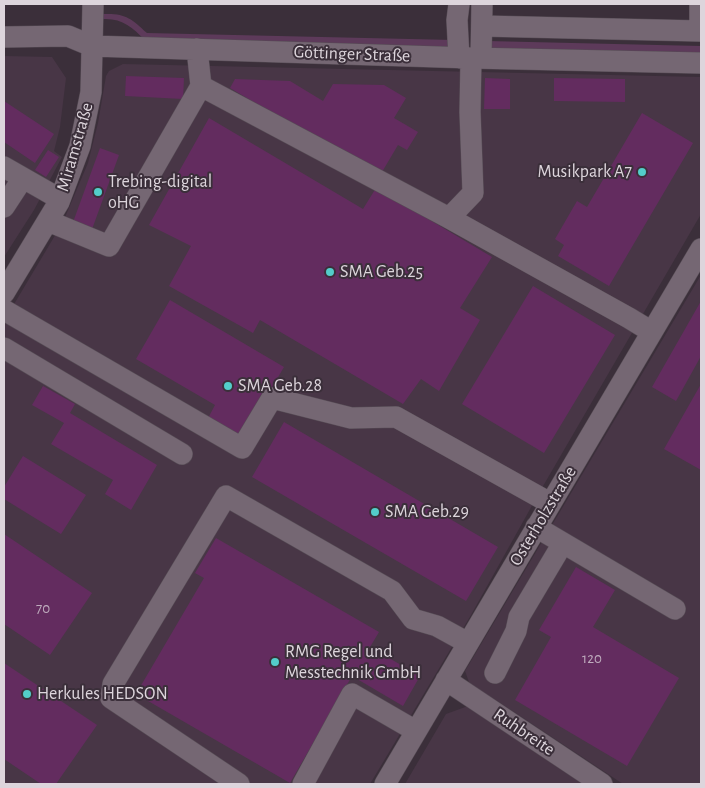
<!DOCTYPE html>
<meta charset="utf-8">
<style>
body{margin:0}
#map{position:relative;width:705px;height:788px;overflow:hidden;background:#3b2f3a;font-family:"Alegreya Sans",sans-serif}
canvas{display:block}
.frame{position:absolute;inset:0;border:5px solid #ddd5dc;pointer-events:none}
</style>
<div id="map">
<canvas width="705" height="788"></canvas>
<div class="frame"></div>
</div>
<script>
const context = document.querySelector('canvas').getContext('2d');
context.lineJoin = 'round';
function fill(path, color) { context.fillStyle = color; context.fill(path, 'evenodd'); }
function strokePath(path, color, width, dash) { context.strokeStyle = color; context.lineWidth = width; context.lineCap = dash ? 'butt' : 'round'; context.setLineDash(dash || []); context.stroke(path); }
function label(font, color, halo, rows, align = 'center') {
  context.font = font + ' "Alegreya Sans",sans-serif'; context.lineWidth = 4; context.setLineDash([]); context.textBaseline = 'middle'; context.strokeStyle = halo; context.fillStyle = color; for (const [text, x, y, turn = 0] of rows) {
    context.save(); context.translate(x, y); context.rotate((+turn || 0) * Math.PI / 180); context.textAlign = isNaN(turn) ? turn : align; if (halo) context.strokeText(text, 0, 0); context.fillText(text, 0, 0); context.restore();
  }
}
const built = new Path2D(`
 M4,56L52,57L66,78L60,127L54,151L62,157L34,210L4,257Z
 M123,64L701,77V214L539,493L471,615L370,784H4V321L63,222L88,163L98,123L106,76L109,71Z
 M701,275V784H623L496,700L470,685L465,671Z
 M468,706L584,784H405L446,714Z`);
const green = new Path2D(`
 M103,14C125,13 131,18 147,33L454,40V47L145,40C132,27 122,18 103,19Z
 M487,41L701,46V53L487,48Z`);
const building = new Path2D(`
 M126,76L184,78L183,99L125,96Z
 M485,78L510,79V109H484Z
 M554,78L625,79V102L554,101Z
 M235,79L290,81L323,101L333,84L384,85L406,98L394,118L418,132L407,150L398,145L379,177L230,88Z
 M4,101L54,134L35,163L4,142Z
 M642,113L693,143L609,286L558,256L564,245L555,239L577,201L587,207Z
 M209,118L363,209L376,188L492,257L460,308L480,320L439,391L421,379L403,404L260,320L253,333L169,286L191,246L149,225Z
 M100,148L119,155L91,232L72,225Z
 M48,150L59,157L46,177L35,170Z
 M533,286L615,335L544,453L462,404Z
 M170,300L284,367L240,442L206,422L215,405L136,359Z
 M701,301V356L676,401L652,387Z
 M701,384V470L664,449Z
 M43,386L75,404L70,413L157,465L131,510L105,494L113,480L51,444L64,423L32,405Z
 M284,422L498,547L466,601L252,477Z
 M23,456L86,495L61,534L4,499V487Z
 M4,534L92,593L50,655L4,624Z
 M216,538L379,632L370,647L420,676L403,706L352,676L290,783L136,694L204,578L195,573Z
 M576,567L615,590L593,627L679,678L627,766L515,700L551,637L539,630Z
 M4,663L97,725L56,784H41L4,759Z`);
const minor = new Path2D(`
 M482,26L700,31V4
 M4,37L68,36L92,46L471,58L701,63
 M459,58L457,20L459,4
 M481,58L482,4
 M201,86L449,218L473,193L470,112L471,58
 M4,167L60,199
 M4,207L23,178
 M449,218L629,318L652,332
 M48,221L109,246L201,86L197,49
 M4,293L59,202L80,146L91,92L93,4
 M4,310L242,448L272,398L351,418L396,417L550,503
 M4,348L182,454
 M536,527L675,609
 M495,673L516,631L519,617L563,543
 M446,680L602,784
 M239,784L111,698L113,684L226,496L392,591L413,619L437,626L468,643
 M303,784L352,694L416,731
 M385,784L701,249`);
const markers = [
 [642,172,5,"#53cdca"],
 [98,192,5,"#53cdca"],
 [330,272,5,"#53cdca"],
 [228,386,5,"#53cdca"],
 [375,512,5,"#53cdca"],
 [275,662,5,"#53cdca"],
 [27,694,5,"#53cdca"]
];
const numberNames = [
 ["70",43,608],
 ["120",592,658]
];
const streetNames = [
 ["Göttinger Straße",352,54,2],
 ["Miramstraße",75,147,-74],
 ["Osterholzstraße",543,516,-59],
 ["Ruhbreite",524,732,34]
];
const poiNames = [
 ["Musikpark A7",632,172,"right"],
 ["Trebing-digital",108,182],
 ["oHG",108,203],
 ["SMA Geb.25",340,272],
 ["SMA Geb.28",238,386],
 ["SMA Geb.29",385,512],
 ["RMG Regel und",285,652],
 ["Messtechnik GmbH",285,673],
 ["Herkules HEDSON",37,694]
];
fill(built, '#483646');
fill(green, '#5d3a5a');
fill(building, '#632c5f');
strokePath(minor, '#564c55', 22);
strokePath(minor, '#756773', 21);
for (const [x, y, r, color] of markers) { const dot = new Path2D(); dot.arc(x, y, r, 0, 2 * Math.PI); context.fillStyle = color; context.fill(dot); strokePath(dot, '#3b2f3a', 2); }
label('15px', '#beabbd', null, numberNames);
label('18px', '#ddd5dc', '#3b2f3a', streetNames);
label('18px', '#ddd5dc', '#3b2f3a', poiNames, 'left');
</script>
